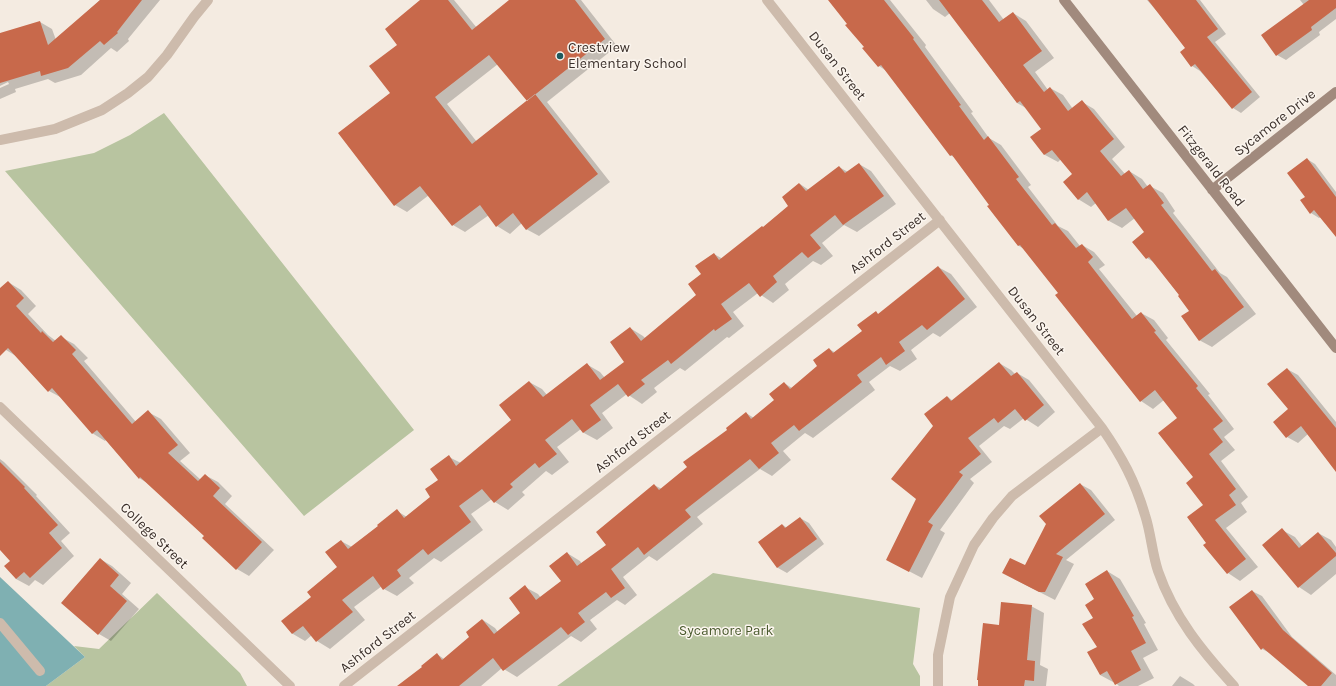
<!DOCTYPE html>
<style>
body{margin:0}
canvas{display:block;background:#f4ebe1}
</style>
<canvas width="1336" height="686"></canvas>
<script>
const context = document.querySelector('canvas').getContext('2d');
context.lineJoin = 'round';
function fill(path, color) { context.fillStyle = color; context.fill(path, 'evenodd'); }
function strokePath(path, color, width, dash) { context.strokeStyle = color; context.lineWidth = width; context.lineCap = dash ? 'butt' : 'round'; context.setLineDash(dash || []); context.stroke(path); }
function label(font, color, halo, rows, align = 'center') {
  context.font = font + ' Karla,sans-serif'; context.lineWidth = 3; context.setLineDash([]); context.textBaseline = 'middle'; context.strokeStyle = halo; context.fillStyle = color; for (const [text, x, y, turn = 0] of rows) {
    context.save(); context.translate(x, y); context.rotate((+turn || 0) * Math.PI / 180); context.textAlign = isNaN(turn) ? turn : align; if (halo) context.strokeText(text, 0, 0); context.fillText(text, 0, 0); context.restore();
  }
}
const green = new Path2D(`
 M164,113L414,430L304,516L5,171L94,153L130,135Z
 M713,573L920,608L913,664L920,676V686H557Z
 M157,593L240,673L247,686H46L85,657L74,646L99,649Z`);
const water = new Path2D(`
 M0,577L85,657L46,686H0Z`);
const shadow = new Path2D(`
 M100,0H160L128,39L129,41L117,52L111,48L81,75L55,83L48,79L15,89L16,92L0,99V88L9,84L8,82L0,86V43L40,22L52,29L56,40Z
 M422,0H454L477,28L511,0H581L617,46L547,102L610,182L539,236L526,229L522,223L510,234L497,226L489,215L465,232L453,225L429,195L407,212L395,205L392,93L398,45ZM498,64L529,101L477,142L447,104Z
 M830,0H890L926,45L925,47L973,112L971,113L989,138L1001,145L1031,185L1028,187L1058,226L1068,231L1080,246L1082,245L1094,252L1105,265L1099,269L1137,316L1141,313L1154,320L1168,338L1166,340L1210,394L1208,395L1234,429L1224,437L1235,450L1221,461L1248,497L1241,503L1247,512L1226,528L1258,567L1240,581L1228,573L1208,543L1204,505L1194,477L1178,418L1164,400L1153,409L1141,401L1060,293L1024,249L1019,246L991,205L956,158L950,155L888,72L879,66Z
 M926,0H989L1004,20L1013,13L1026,21L1054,58L1035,72L1048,90L1050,88L1063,95L1073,109L1082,102L1094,109L1125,147L1112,159L1125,174L1129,171L1142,179L1148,187L1150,186L1163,193L1175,211L1173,213L1220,273L1227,277L1256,314L1212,347L1199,340L1190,311L1180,296L1155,263L1147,258L1145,232L1135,218L1122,228L1109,221L1096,203L1091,207L1078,199L1074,174L1061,159L1058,162L1045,155L1032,137L1042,129L1026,108L1017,103L950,13L945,17L933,9Z
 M1147,0H1200L1226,34L1215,42L1260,97L1241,113L1233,108L1200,71L1192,66L1187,49L1162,17Z
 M1300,0H1336V19L1319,32L1320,35L1286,60L1277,55L1262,35L1304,5Z
 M1307,159L1315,164L1336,192V235L1321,217L1319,218L1311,213L1306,197Z
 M859,164L871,171L896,204L857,232L844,225L822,243L833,256L821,265L813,261L785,284L789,290L773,303L758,293L733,312L744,326L729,338L727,337L685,371L680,368L654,388L657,392L642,404L627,394L602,413L613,428L597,440L584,433L581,429L557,447L569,462L552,475L546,471L522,492L525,495L508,510L495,502L492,499L471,514L483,530L441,562L434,558L409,578L414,583L397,596L384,589L382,586L354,607L365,620L330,649L317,641L312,635L305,641L293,634L282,621L312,597L338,567L341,541L352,547L397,511L407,517L432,497L449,457L461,463L512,420L529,382L542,389L547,395L588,365L600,372L605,378L625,362L630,328L643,336L645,338L698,296L702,274L714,254L723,259L790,206L800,184L809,190L839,167L848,172Z
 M938,267L951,274L977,307L940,337L933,333L911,350L917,359L900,371L890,366L869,382L875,390L813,438L805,433L783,451L791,460L772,476L760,469L697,517L703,524L657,561L649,556L623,577L637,595L625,605L617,600L590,620L597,629L581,642L571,636L517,677L502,668L481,686H400L424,667L437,654L444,659L471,637L483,620L495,628L498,632L522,613L525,587L538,594L541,598L562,581L567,553L580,561L582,564L607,545L654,485L662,489L688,468L746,413L754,418L776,401L784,383L792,388L819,366L829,349L836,353L863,332L876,313L879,315Z
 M8,282L21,290L36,306L28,314L48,335L56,341L61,337L74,344L88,358L84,361L136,422L148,412L161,419L190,453L180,461L201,480L205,475L218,482L232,496L225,504L274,550L249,576L237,569L206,536L149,484L139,478L106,440L105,441L92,433L62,398L49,391L16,356L6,350L0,343V289Z
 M999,363L1011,370L1015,374L1017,373L1029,380L1055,412L1038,427L1024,418L1010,429L1004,426L979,446L992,462L970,479L974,483L940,530L945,533L922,578L899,566L918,498L934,425L948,397L953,401Z
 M1287,369L1298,375L1336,422V471L1308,434L1298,443L1287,437L1290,409Z
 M0,459L4,462L37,495L36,496L70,533L61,541L74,556L43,585L35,580L29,586L16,579L12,561L0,548Z
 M1080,484L1091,490L1115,520L1066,560L1074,564L1055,600L1014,579L1025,567Z
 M800,518L809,523L824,544L787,573L778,568L760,542L783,525L787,528Z
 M1282,530L1295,537L1302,546L1318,533L1331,540L1336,547V574L1311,595L1299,587Z
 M100,559L112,566L131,583L122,594L139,609L111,641L99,634Z
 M1107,571L1120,579L1146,623L1144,624L1158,650L1143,658L1154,678L1138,686H1119L1114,681L1113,682L1100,675L1094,618L1096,600Z
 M1252,591L1262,596L1292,637L1336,675V686H1309L1272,654L1262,649Z
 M1031,606L1044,613L1040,665L1048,669L1046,686H978L1000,626Z
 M1180,676L1193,684L1195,686H1172Z`);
const building = new Path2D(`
 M100,0H142L117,32L118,33L104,45L100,41L68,68L41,76L40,71L0,83V33L40,21L48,45Z
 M420,0H448L472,30L509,0H575L605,39L527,101L489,55L435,97L472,144L535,94L598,174L526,230L513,213L496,227L480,205L452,226L420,186L394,206L338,133L390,93L369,66L397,45L385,29Z
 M828,0H884L914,38L913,39L961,105L959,106L984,140L988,136L1019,177L1016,179L1052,225L1055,223L1076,248L1082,244L1093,257L1088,262L1132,319L1141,312L1156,331L1154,332L1198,386L1196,388L1223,421L1213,429L1223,442L1209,454L1236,489L1229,495L1236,505L1215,520L1246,559L1227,574L1203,545L1206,543L1187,517L1203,505L1186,483L1193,477L1158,433L1177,418L1155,390L1140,402L1055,295L1058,293L1020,245L1018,246L987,206L989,205L952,155L950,156L881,65L878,67L862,48L864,47L845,25L847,24Z
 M939,0H982L999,22L1013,12L1042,51L1023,65L1044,92L1050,87L1068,111L1082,100L1114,139L1100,151L1121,176L1129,170L1143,189L1150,184L1164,203L1161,205L1212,271L1215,269L1244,307L1199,341L1181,316L1189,311L1178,296L1179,295L1149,257L1146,259L1132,242L1144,232L1126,208L1108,221L1087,192L1078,200L1063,182L1072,174L1052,150L1044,155L1030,137L1041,129L1020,101L1017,103Z
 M1148,0H1196L1218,29L1207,37L1252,92L1232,109L1195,64L1191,67L1180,52L1185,48Z
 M1309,0H1336V8L1311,27L1312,30L1276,56L1261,35Z
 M1307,158L1336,197V237L1314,210L1310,214L1300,200L1305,197L1287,173Z
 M859,163L884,196L843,225L835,215L810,235L821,248L808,258L802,252L773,276L777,282L760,297L749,283L721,304L732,319L715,331L714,329L671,364L668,360L641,380L645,384L628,397L618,384L590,405L601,420L583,433L572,419L545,440L557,454L539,468L535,463L510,484L513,487L494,503L482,489L459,506L471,522L428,555L423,549L397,570L401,576L383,590L373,576L342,600L353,612L316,642L303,626L292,634L281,621L311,597L307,592L337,567L325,552L341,540L348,549L378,526L377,525L397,509L404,518L430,497L425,489L438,480L430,469L449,455L456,466L511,420L499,405L529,381L543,397L587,363L600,380L624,362L610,342L630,327L641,341L696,295L688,284L701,274L695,266L714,253L719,260L762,226L763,227L788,206L782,197L799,183L806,191L839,166L845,173Z
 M938,266L965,299L927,330L922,325L899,342L905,351L886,365L881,357L857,375L862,382L799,431L794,425L771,443L779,453L759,469L750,459L685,510L691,517L644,555L638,547L611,569L625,588L611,598L606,592L578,613L585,622L568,635L561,627L503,671L493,658L459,686H397L422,667L421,666L437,653L442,660L469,637L466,632L482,619L494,634L520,613L509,598L525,585L536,600L561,581L549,566L567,552L577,566L606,545L596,532L654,484L659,490L687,467L683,462L727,430L726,428L746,412L751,419L774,400L769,394L784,382L790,389L817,366L813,360L829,348L833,353L862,331L857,325L876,311L878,314Z
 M8,281L24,298L16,306L41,333L42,331L53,342L61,335L76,350L72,354L132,424L148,410L178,445L168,453L198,481L205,474L220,488L213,496L262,542L236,570L202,538L204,536L140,477L139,479L97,430L92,434L52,388L48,392L8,348L0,356V288Z
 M999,362L1011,376L1017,372L1044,405L1025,421L1015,409L998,423L994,418L968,438L981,454L959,472L963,475L928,522L933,525L909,572L886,560L916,499L891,479L933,426L924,414L947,396L951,401Z
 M1287,368L1336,428V472L1301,426L1286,438L1273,422L1288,409L1267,384Z
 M0,462L25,487L24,488L58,525L49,533L62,548L30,578L24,572L16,579L4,566L10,561L0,550Z
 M1080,483L1105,514L1056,554L1063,557L1045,592H1039L1002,573L1010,558L1025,565L1046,524L1039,516Z
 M800,517L817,539L777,568L758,542L782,524L785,528Z
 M1282,528L1299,548L1318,532L1336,553V556L1298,588L1262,545Z
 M100,558L119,575L110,586L127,601L98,635L61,603Z
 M1107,570L1134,616L1132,617L1146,643L1131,651L1141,670L1115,685L1107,671L1100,675L1087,652L1097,647L1082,624L1093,618L1085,605L1094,599L1085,584Z
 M1252,590L1283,630L1332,673L1321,686H1308L1263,648L1261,650L1229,607Z
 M1001,602L1032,605L1027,660L1035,661L1034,681L1025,680L1024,686H978V680H977L983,623L999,625Z`);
const lane = new Path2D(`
 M0,623L40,671`);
const street = new Path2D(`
 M767,0L1102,428C1122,457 1135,481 1145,515C1151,533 1152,553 1158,571C1174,617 1202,651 1234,686
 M0,140L55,129L102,110L128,93L148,77L167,55L194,17L208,0
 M0,407L290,686
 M344,686L940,220
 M938,686V655L950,597L974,545L993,518L1012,496L1102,428`);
const secondary = new Path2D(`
 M1064,0L1336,348
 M1212,190L1336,92`);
const markers = [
 [560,56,4,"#1f5a5e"]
];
const poiNames = [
 ["Crestview",568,48],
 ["Elementary School",568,64]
];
const streetNames = [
 ["Dusan Street",837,66,52],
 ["Sycamore Drive",1275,123,-38],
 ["Fitzgerald Road",1211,166,52],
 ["Ashford Street",888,243,-38],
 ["Dusan Street",1036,321,52],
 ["Ashford Street",633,442,-38],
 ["College Street",154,536,44],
 ["Ashford Street",378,642,-38]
];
const parkNames = [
 ["Sycamore Park",726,631]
];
fill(green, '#b8c4a0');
fill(water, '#7fb0b2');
fill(shadow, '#0003');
fill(building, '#c8694b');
strokePath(lane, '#cdbbac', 10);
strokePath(street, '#cdbbac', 10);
strokePath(secondary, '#a18a7d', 10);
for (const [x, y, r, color] of markers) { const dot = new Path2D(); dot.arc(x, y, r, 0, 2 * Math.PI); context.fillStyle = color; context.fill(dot); strokePath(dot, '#fbf5ee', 1.5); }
label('14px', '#3b302b', '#fbf5ee', poiNames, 'left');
label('14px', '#3b302b', '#fbf5ee', streetNames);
label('14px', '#4a5a2e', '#fbf5ee', parkNames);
</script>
